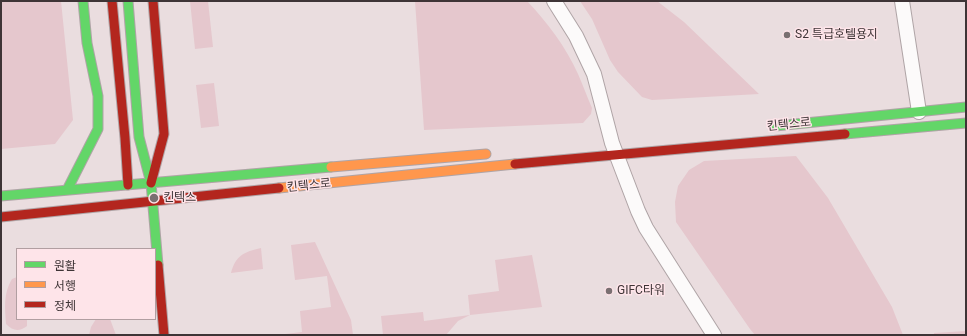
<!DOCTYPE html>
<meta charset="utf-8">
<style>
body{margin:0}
#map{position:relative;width:967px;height:336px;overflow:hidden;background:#eadddf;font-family:Roboto,"Noto Sans KR",sans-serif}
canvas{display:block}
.frame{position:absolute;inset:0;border:2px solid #3e3436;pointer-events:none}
.legend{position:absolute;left:16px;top:248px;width:140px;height:72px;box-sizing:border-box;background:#fee4e9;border:1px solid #b19ea1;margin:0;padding:5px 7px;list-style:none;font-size:12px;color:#3e3436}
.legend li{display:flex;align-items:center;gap:8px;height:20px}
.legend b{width:20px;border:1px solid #b19ea1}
</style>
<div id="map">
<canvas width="967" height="336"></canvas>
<div class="frame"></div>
<ul class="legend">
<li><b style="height:5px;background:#63d668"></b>원활</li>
<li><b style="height:5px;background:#ff974d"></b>서행</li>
<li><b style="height:5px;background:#b3261e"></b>정체</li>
</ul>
</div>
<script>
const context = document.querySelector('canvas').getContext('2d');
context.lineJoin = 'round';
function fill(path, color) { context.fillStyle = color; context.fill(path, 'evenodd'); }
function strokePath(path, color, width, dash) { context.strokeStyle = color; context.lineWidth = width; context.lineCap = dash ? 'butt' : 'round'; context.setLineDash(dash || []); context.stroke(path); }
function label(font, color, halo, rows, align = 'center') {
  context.font = font + ' Roboto,"Noto Sans KR",sans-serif'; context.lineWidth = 3; context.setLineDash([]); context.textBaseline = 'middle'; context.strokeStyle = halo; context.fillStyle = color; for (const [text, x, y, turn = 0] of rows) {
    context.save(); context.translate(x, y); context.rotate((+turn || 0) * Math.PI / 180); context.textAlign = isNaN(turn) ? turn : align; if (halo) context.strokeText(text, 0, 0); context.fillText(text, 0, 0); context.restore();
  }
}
const green = new Path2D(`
 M1,1H61L73,120L55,144L1,149Z
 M190,1H208L213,47L195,49Z
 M415,1H527C547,22 566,47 578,74C583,85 587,97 592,108L591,114L583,123L424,130Z
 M580,1H657L684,22L759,94L652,100L642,97L618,72L610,60L592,19Z
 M214,83L219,126L201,128L196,85Z
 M796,156L828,198L892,307L903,335H755L750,329L676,222L675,202L678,186L689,170L704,161Z
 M315,242L351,320L353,335H277L302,332L300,311L331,307L327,276L295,280L291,245Z
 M261,248L263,269L231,273C236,255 244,252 261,248Z
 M532,255L542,307L470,315L458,321L446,335H383L381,316L423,312L424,321L470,315L468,295L499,291L495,260Z
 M17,277V319H27V326C19,332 13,331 6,324C5,308 3,294 12,279Z
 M96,319H110L116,335H89L91,327Z
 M966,331V335H934V333Z`);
const street = new Path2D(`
 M554,1L576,36L594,74L612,143L638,211L646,228L714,335
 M902,1L919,112`);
const fast = new Path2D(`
 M128,1L139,137L151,183L158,265
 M775,126L966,107
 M845,134L966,123
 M67,190L98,129V96L87,43L83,1
 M1,196L331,167`);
const slow = new Path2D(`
 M331,167L486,154
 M279,188L515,164`);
const jam = new Path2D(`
 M112,1L125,138L128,185
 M515,164L845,134
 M151,183L164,134L153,1
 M1,217L279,188
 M158,265L164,335`);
const markers = [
 [787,35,4,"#7a6f71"],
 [154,198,5,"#7a6f71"],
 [609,291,4,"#7a6f71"]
];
const poiNames = [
 ["S2 특급호텔용지",795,35],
 ["킨텍스",163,198],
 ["GIFC타워",617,291]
];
const streetNames = [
 ["킨텍스로",789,125,-6],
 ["킨텍스로",309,186,-6]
];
fill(green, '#e5c7cd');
strokePath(street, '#afa4a6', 16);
strokePath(fast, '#afa4a6', 11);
strokePath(slow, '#afa4a6', 11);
strokePath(jam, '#afa4a6', 11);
strokePath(street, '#fcfafa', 14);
strokePath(fast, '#63d668', 9);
strokePath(slow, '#ff974d', 9);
strokePath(jam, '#b3261e', 9);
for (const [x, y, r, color] of markers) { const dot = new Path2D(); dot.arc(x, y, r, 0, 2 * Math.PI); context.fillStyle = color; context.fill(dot); strokePath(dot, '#fee4e9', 1.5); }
label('12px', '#3e3436', '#fee4e9', poiNames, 'left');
label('12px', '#3e3436', '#fee4e9', streetNames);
</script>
